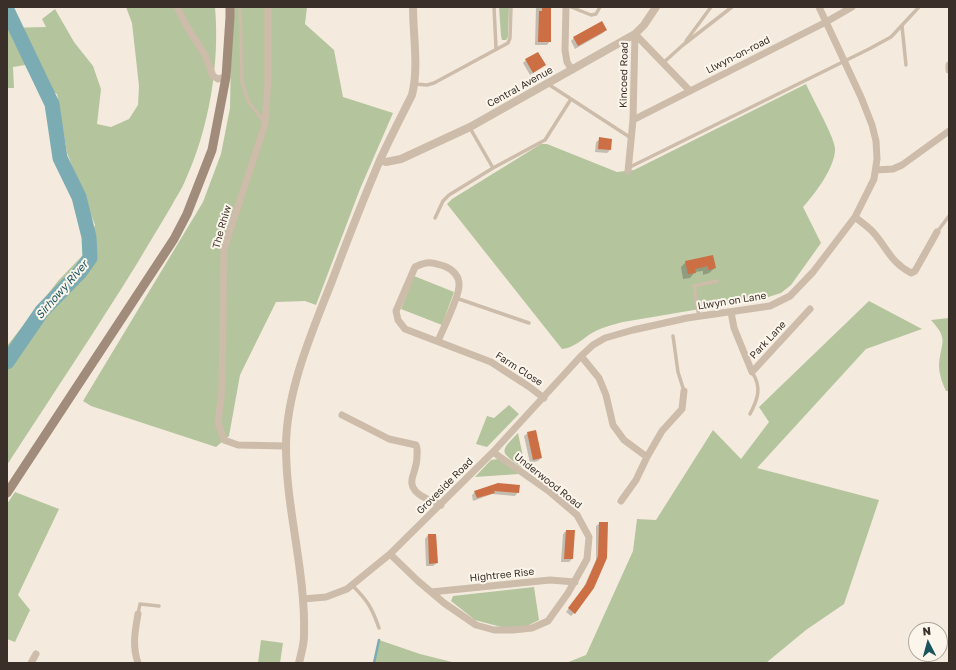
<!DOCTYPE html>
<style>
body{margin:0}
#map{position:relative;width:956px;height:670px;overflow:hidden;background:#f4ebde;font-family:"Golos Text",sans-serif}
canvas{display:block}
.frame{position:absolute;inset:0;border:8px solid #3a3029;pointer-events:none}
.north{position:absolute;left:908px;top:622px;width:40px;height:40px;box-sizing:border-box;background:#fbf5eb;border:1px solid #aea69d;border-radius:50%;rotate:354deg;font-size:11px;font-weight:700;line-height:16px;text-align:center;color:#3a3029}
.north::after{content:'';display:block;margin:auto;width:14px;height:18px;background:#1c545e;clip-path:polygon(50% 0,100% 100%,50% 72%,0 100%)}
</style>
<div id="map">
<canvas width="956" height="670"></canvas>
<div class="frame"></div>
<div class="north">N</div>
</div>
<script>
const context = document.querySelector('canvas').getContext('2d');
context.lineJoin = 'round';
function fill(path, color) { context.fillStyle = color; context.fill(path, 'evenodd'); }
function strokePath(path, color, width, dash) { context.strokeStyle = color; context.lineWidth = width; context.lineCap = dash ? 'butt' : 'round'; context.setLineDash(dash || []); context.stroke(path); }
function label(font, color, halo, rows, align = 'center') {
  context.font = font + ' "Golos Text",sans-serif'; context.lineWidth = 4; context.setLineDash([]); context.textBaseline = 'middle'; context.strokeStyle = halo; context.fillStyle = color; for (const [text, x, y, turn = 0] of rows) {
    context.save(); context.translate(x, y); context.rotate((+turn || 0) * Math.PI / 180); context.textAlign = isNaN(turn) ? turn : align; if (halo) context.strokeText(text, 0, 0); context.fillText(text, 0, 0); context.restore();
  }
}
const green = new Path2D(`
 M126,7H215C220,64 209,129 185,181C182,189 176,197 172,205C161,224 149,243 138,262C96,330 51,397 7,465V346L58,281L83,255L95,225L67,153L57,94L36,84L25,65L13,67L14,88H7V25L8,28L46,27L42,19L55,9L74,42L93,66L101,89L97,124L111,127L129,119L138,105L139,86L132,23Z
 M232,7H307L305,24L334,50L343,97L393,113L360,189L316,305L305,301L276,302L240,375L229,436L216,447L91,406L83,401L203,202L221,154L230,108Z
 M499,7H509L508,37L506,40H502L501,36Z
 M806,84C812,98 834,136 835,148C836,166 815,194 803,207L821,243L791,285L781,293L765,298L623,322C612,325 602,327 592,333C582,339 574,348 562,349L447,204L452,199L541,144H547L617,172L634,170Z
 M414,276L454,292L442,325L401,309Z
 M869,301L922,329L866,349L757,468L879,500L844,604L806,630L766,663H566L586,655L633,551L637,519L656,520L713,430L741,459L769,422L759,407Z
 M949,318V391H946C942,382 939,374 939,364C941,341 949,340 931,320Z
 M509,405L519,414L487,447L476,444L487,416L494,418Z
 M518,433L525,466L521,467C499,451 500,452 518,433Z
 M498,459L519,474L475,477L491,460Z
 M15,492L59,509L18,595L30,610L15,642L7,639V504Z
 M534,587L539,620L527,626L505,628L475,620L451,601L453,596Z
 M261,640L283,643L280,663H258Z
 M379,640L420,654L456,663H374Z`);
const shadow = new Path2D(`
 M536,7H550V41L547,45H535Z
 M606,30L603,33L575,49L571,41L574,38Z
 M526,60L545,65L530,75L523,63Z
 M600,139L610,150L607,153L595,152L596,142Z
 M712,256L715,268L709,273L703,275V271L695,272L690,278L683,279L681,267L686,262Z
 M528,433L541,458L538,461L530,463L524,436Z
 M498,484L518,492L515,496L492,494L473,501L472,495L475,492Z
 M600,523L606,558L574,613L571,616L566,612L583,589L596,560V526Z
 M566,531L572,559L569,562H561L563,534Z
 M428,535H436L437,563L433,566H426L425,539Z`);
const stream = new Path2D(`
 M374,663L379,640`);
const river = new Path2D(`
 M7,10L52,104L60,158L79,197L89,237L90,258L80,272L42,311L7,362`);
const building = new Path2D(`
 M542,7H551V42H538L539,11H542Z
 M602,21L607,30L578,46L573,37Z
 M538,52L546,65L533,73L525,59Z
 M599,137L612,139L611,150L598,149Z
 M713,255L716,268L708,270V266L695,269L696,273L688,274L685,261Z
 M536,430L542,458L533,460L527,432Z
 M498,483L520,485L519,493L494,491L495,493L477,498L474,491Z
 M599,522H608L607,558L594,588L575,614L568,608L586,584L598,556Z
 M566,530H575L573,559H564Z
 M428,534H436L438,563L429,564Z`);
const service = new Path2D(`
 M240,7L242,82L248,101L264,122
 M494,7L496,48
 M571,7L591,15L596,14L600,7
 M902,26L906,65
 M686,41L711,7
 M663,63L683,45L732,7
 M415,84L427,85L434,83L508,43L510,38L511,7
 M548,84L631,138
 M470,128L493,168
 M628,168L869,49L891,37L919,7
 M435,218L443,201L449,195L493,168L545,140L571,99
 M937,232L949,216
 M456,298L529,323
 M699,317L694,286L717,281
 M673,336L678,372L684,391
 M750,414C758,399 762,387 752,372
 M352,585C368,601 372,608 379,628
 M138,614L140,604L159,606`);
const minor = new Path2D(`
 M177,7L187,27L205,55L213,76L218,79L226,77
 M268,7V81L265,124L224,249L222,389L218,423L224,440L238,445L286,446
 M566,7L565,50L567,62L572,70
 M949,65V70
 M633,120L826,22L852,7
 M876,170L893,169L902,165L949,131
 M628,171L633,120L635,34L690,91
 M855,217C861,222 867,226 872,231C887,247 890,262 911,273L915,271L937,232
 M731,312L734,328L752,372L810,309
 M438,341C443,329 459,297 459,286C460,276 452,269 444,266C431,262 427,261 415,267L396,311L398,320L405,329L491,362L528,386L544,398
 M581,356L599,378L606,395L613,425L624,440L647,457L662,431L682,409L684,391
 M342,415L389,439L416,445C418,449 417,453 417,457C417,465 414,471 412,479C409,494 430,500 441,505
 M621,501L636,480L647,457
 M390,554L418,581L444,603L476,625L494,630H513L532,628L548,621L568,593L587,559L589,537L577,515L550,492L493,452
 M431,592L550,580L575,582
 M303,599L326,597L347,589L390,554L493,452L581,356L593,345L605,338L633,330L687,318L770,306L790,296L813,272L855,217L874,179L877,159L876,141L872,125L861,97L819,7
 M31,663L36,654
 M138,663C132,646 135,631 138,614`);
const tertiary = new Path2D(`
 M380,160L386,162L401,159L470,127L635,34L644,25L656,7
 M299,663C301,654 304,645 304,636C306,572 286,510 286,447C286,391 312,332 332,281C347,241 363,200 380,160C390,138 401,117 412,95C419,68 413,35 413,7`);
const secondary = new Path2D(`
 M7,493L174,239L187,214L212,150L226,77L230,17V7`);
const streetNames = [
 ["Llwyn-on-road",738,55,-27],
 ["Kincoed Road",624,75,-89],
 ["Central Avenue",520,87,-29],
 ["The Rhiw",222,227,-74],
 ["Llwyn on Lane",732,301,-9],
 ["Park Lane",768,340,-47],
 ["Farm Close",519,369,33],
 ["Underwood Road",548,481,38],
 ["Groveside Road",445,486,-45],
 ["Hightree Rise",502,575,-6]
];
const waterNames = [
 ["Sirhowy River",62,290,-49]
];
fill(green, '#b4c49d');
fill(shadow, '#0003');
strokePath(stream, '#7bacb3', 2.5);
strokePath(river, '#7bacb3', 15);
fill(building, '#cc6f44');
strokePath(service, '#cdbca9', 3.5);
strokePath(minor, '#cdbca9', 7);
strokePath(tertiary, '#cdbca9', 8);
strokePath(secondary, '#a18b7a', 9);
label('10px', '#3a3029', '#fbf5eb', streetNames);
label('italic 11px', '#1c545e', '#fbf5eb', waterNames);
</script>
